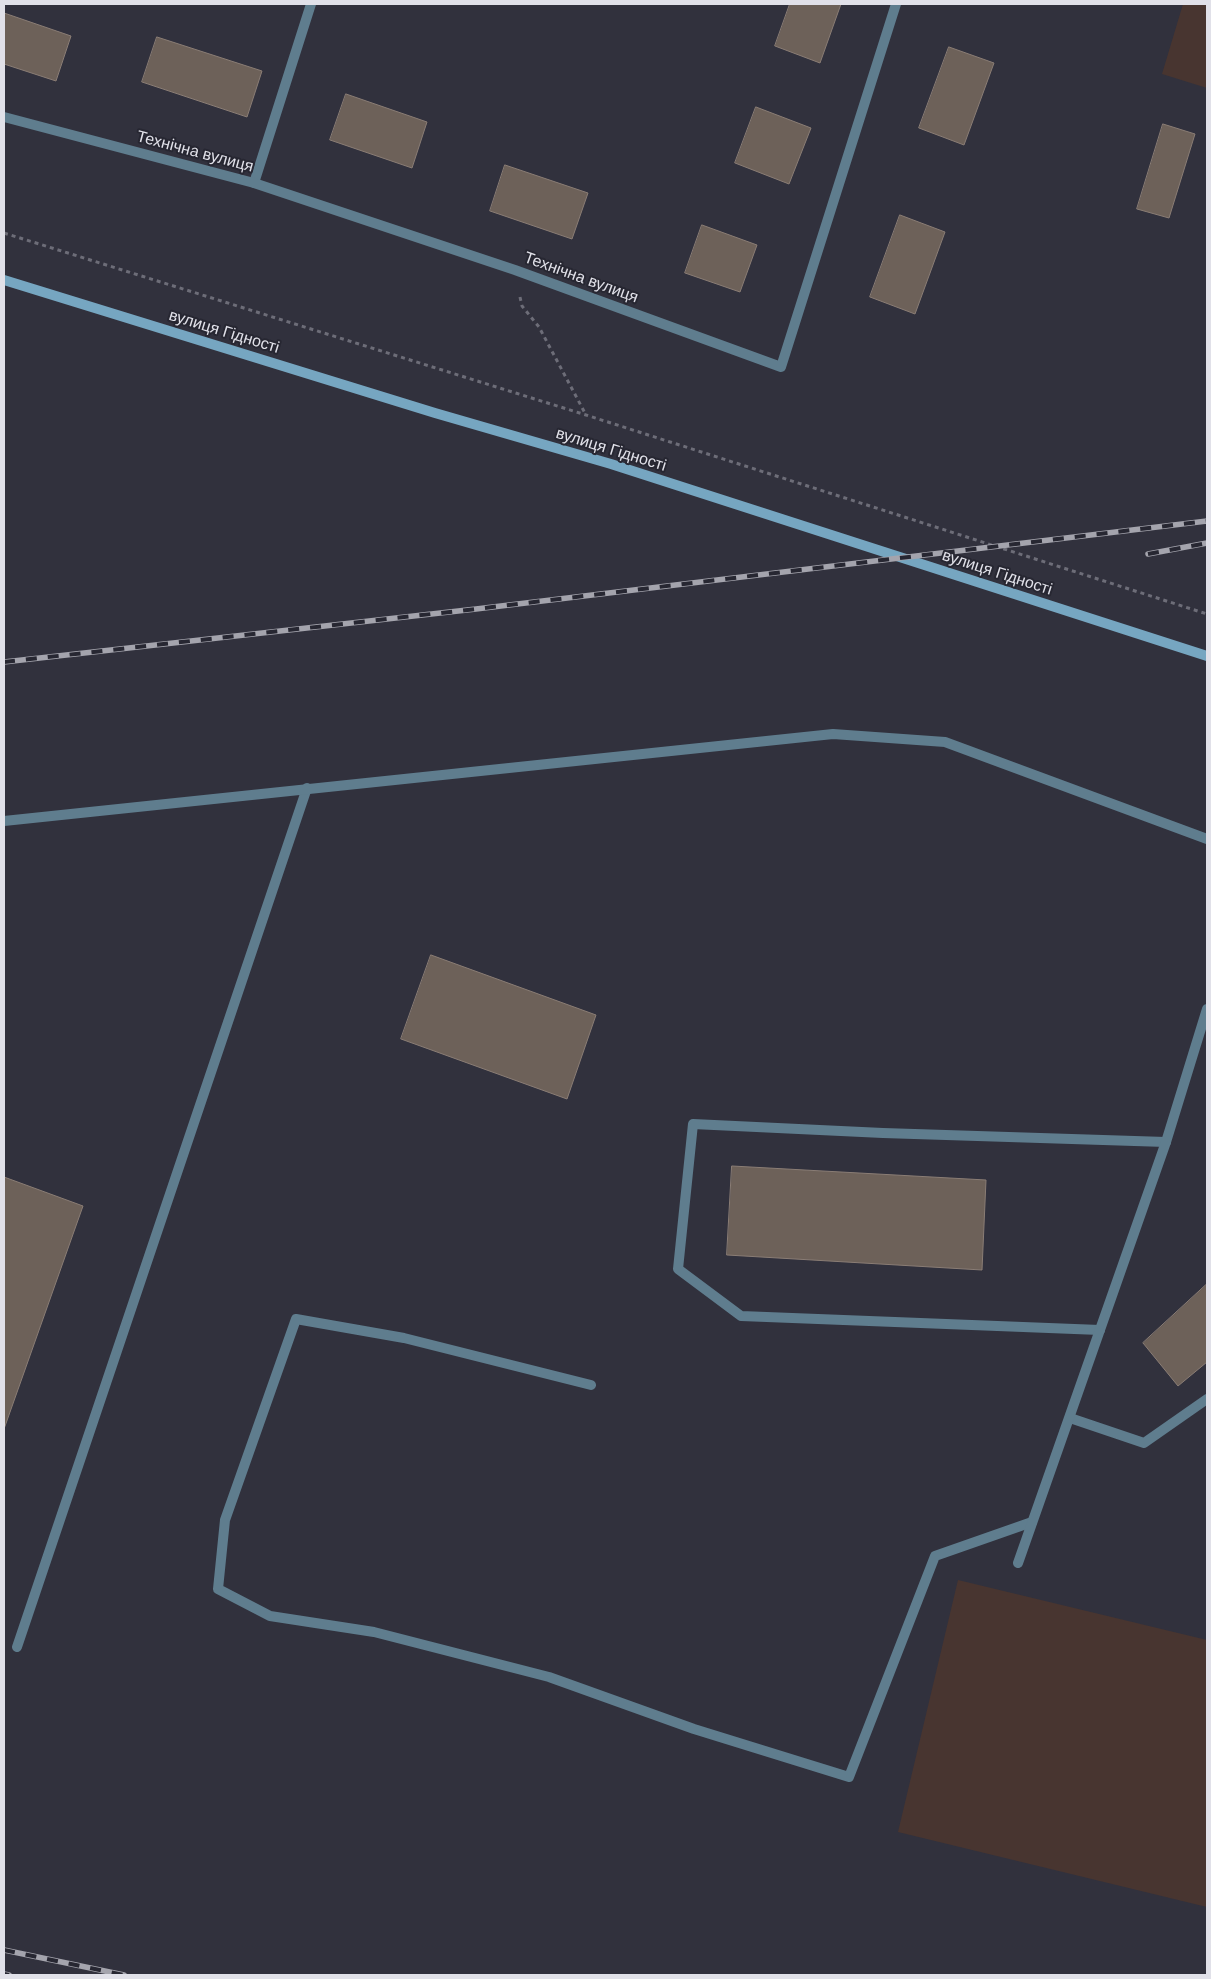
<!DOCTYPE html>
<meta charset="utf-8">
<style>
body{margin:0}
#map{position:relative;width:1211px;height:1979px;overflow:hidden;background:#31313d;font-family:Helvetica,sans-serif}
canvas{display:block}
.frame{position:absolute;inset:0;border:5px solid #e1e1e9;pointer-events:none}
</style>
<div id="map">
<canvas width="1211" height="1979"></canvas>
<div class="frame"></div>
</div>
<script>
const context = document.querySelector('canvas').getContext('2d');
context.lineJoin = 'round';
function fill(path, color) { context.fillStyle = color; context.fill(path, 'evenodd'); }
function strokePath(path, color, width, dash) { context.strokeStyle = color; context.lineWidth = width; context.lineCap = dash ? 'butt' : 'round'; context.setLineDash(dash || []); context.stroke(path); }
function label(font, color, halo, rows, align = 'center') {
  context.font = font + ' Helvetica,sans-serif'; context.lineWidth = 4; context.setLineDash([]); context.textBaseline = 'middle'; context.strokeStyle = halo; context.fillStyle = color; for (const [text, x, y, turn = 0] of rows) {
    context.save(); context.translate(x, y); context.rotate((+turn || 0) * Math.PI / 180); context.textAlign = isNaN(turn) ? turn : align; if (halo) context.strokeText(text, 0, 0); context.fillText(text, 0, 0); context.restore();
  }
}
const industrial = new Path2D(`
 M1183,4H1207V88L1162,74Z
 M958,1580L1207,1640V1907L898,1832Z`);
const building = new Path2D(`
 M790,4H841L820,63L775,46Z
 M4,13L71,36L56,81L4,64Z
 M157,37L262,71L247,117L142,82Z
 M949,47L994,63L964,145L919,128Z
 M346,94L427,122L412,168L330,140Z
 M756,107L811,128L789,184L735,163Z
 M1163,124L1195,134L1169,218L1137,209Z
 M505,165L588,193L572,239L490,211Z
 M900,215L945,232L915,314L870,297Z
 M702,225L757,245L740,292L685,273Z
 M431,955L596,1015L567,1099L401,1039Z
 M732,1166L986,1180L982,1270L727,1255Z
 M4,1177L83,1206L4,1429Z
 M1207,1284V1362L1178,1386L1143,1343Z`);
const path = new Path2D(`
 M4,233L586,415L1207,614
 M520,297L522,306L539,327L586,415`);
const lane = new Path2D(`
 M254,183L311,4
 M1100,1330L741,1316L678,1269L693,1124L883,1133L1166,1142
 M591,1385L404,1338L296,1319L225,1520L218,1589L270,1616L374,1632L549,1677L694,1729L849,1777L935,1556L1032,1522
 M1070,1418L1144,1443L1207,1399
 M17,1647L307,788`);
const street = new Path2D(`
 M4,117L254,183L515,270L781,367L896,4
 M4,821L833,734L945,742L1207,839
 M1018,1563L1166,1142L1207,1009`);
const secondary = new Path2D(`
 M4,280L435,413L611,464L1207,656`);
const rail = new Path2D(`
 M1148,554L1207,543
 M4,662L476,609L1207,521
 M4,1950L124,1975
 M4,1974L9,1975`);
const streetNames = [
 ["Технічна вулиця",195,152,15],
 ["Технічна вулиця",581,278,20],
 ["вулиця Гідності",224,332,17],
 ["вулиця Гідності",611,450,17],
 ["вулиця Гідності",997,573,18]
];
fill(industrial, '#483530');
fill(building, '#6d6159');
strokePath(building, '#8a7d75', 1);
strokePath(path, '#6d6d78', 3, [4, 4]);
strokePath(lane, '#5f7d8e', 10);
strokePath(street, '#5f7d8e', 10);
strokePath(secondary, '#76a6c1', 10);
strokePath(rail, '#a4a4ad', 5.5);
strokePath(rail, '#272732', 4, [11]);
label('16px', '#e1e1e9', '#272732', streetNames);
</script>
